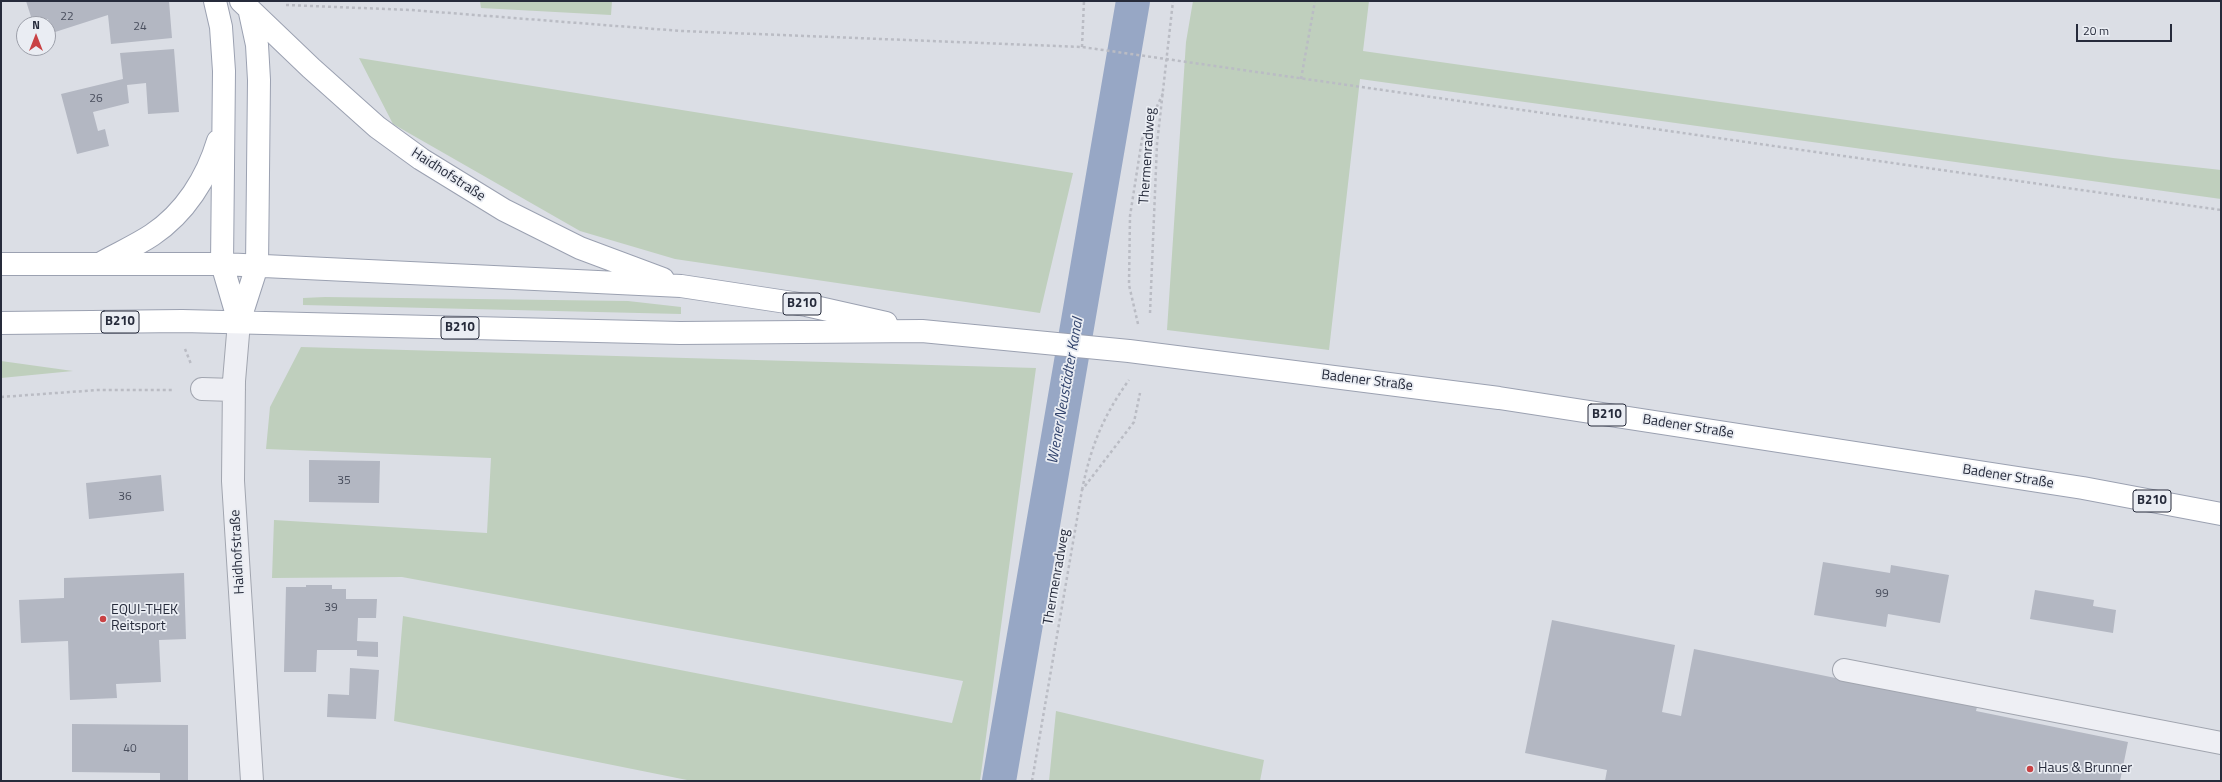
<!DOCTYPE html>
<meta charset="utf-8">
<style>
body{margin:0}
#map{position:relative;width:2222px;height:782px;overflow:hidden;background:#dbdee5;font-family:"Titillium Web",sans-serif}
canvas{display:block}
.frame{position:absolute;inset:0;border:2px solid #262b3b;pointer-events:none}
.north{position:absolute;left:16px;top:16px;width:40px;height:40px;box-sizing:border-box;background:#eaedf3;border:1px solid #9c9fa9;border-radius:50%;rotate:0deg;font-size:11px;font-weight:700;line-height:16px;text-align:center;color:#262b3b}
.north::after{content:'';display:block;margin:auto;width:14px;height:18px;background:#c94244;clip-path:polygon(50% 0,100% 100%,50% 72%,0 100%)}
.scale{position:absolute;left:2076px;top:24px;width:96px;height:18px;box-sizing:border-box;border:2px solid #262b3b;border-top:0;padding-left:5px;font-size:12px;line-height:14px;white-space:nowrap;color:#262b3b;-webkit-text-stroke:3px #eaedf3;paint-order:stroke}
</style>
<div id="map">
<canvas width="2222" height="782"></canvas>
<div class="frame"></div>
<div class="north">N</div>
<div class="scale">20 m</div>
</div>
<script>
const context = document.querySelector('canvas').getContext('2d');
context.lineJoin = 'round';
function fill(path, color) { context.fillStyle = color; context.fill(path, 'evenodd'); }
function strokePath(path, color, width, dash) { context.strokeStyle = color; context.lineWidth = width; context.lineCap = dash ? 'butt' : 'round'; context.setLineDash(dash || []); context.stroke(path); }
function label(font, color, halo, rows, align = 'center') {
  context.font = font + ' "Titillium Web",sans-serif'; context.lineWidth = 3.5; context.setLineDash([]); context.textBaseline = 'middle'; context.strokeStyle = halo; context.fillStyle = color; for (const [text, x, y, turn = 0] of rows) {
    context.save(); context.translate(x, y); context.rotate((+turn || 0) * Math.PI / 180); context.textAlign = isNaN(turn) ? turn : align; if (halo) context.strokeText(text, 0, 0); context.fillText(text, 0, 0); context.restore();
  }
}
const green = new Path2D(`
 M480,1H612L611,15L481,8Z
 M1193,1H1369L1363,51L2113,158L2221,170V199L1360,79L1329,350L1167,330L1186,42Z
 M359,58L1073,173L1040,313L675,259L580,231L393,124Z
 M325,297L628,301L681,307V314L303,305V298Z
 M301,347L1036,368L980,781H692L394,721L403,616L952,723L963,681L402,577L272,578L274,520L487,533L491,458L266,449L270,407Z
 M1,361L73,371L1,378Z
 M1056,711L1264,760L1260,781H1049Z`);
const canal = new Path2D(`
 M999,781L1133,1`);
const building = new Path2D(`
 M26,1H169L172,38L111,44L108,15L52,33L48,19L33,23Z
 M174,49L179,112L148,114L146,83L127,85L129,103L93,112L98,131L105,129L109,146L77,154L61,94L123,79L120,53Z
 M309,460L380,461L379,503L309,502Z
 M161,475L164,511L89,519L86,483Z
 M1823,562L1890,573L1891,565L1949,575L1940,623L1888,614L1886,627L1814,615Z
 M184,573L186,639L159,640L161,682L116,684L117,698L70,700L68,641L21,643L19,600L64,598V578Z
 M306,585H332V589H346V599H377L376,618H358L357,641L378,642V657L357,656V650H317L316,672H284L286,587H306Z
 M2035,590L2094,600L2093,606L2116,610L2113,633L2030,619Z
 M1552,620L1675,645L1662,712L1681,716L1694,649L1977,707L1976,711L2128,742L2120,781H1605L1607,770L1525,753Z
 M350,668L379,670L376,719L327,717L328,694L349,695Z
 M72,724L188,725V781H160V773L72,772Z`);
const path = new Path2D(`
 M286,5L411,10L681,31L1082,47L2221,210
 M1082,47L1084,1
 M1301,79L1315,1
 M1150,313L1157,144L1173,1
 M1138,324L1129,285L1130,216L1142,139L1164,91
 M185,349L191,364
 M1,397L98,390H174
 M1082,490C1091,446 1103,416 1129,380
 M1032,781L1082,490L1134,422L1140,393`);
const minor = new Path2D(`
 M239,322L234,381L233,481L252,781
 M202,389L234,390
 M1844,670L2221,743`);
const major = new Path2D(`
 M215,1L221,27L224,71L222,264L239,322
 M241,1L311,68L377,127L421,159L504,210L580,248L663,279
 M103,262C119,253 137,245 152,235C185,213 207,178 218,141
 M1,264H222L681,286L806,305L886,323
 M239,322L257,266L259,80L257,45L249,8
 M1,323L182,321L680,333L922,331L1129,351L1499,398L2083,488L2221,514`);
const markers = [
 [103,619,4,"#c94244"],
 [2030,769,4,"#c94244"]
];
const numberNames = [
 ["22",67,17],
 ["24",140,27],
 ["26",96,99],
 ["35",344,481],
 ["36",125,497],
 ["99",1882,594],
 ["39",331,608],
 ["40",130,749]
];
const shields = [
 [802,304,38],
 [120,322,38],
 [460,328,38],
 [1607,415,38],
 [2152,501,38]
];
const shieldNames = [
 ["B210",802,304],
 ["B210",120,322],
 ["B210",460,328],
 ["B210",1607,415],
 ["B210",2152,501]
];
const streetNames = [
 ["Thermenradweg",1148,156,-86],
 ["Haidhofstraße",448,175,33],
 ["Badener Straße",1367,381,7],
 ["Badener Straße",1688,427,9],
 ["Badener Straße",2008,477,9],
 ["Haidhofstraße",238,552,-93],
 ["Thermenradweg",1057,577,-80]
];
const poiNames = [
 ["EQUI-THEK",111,611],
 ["Reitsport",111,627],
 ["Haus & Brunner",2038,769]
];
const waterNames = [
 ["Wiener Neustädter Kanal",1066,391,-80]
];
fill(green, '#bfcfbd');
strokePath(canal, '#97a7c5', 34);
fill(building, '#b3b7c2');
strokePath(minor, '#a1a5af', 24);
strokePath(major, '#9ba1b1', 24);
strokePath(path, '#babcc4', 2.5, [3, 3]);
strokePath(minor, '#eeeff4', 22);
strokePath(major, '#fff', 22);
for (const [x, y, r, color] of markers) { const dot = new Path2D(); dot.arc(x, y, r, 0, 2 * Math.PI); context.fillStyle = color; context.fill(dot); strokePath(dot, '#eaedf3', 1.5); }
label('12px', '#494e5d', null, numberNames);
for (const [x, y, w] of shields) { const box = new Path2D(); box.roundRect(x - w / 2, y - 11, w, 22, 3); context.fillStyle = '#eaedf3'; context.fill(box); strokePath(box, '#262b3b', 1); }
label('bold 13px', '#262b3b', null, shieldNames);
label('14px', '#262b3b', '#eaedf3', streetNames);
label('14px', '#262b3b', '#eaedf3', poiNames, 'left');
label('italic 15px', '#32446d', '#eaedf3', waterNames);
</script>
